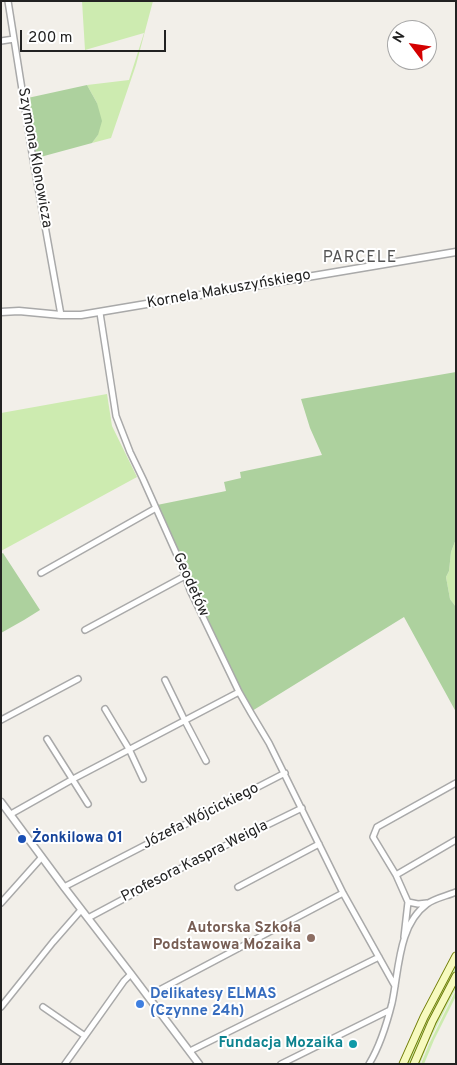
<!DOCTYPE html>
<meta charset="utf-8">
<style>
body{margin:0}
#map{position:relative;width:457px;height:1065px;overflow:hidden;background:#f2efe9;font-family:Overpass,sans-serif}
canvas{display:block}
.frame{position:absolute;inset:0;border:2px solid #222;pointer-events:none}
.north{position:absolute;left:387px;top:20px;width:50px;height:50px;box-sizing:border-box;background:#fff;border:1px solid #a7a7a7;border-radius:50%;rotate:301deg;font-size:14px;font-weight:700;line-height:20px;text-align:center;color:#222}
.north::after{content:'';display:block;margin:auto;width:18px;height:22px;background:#d40000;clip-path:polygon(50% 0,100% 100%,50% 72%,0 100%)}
.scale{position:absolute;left:20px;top:30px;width:146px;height:22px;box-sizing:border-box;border:2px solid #222;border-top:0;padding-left:6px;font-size:15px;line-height:18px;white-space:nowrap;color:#222;-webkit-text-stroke:4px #fff;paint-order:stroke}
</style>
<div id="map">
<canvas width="457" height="1065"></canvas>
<div class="frame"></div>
<div class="north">N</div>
<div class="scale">200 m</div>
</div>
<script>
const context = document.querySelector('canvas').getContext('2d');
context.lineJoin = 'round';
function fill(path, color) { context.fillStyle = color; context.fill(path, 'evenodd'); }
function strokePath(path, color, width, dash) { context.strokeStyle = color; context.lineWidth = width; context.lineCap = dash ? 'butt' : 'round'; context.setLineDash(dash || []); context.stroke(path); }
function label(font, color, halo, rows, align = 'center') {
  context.font = font + ' Overpass,sans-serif'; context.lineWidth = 4; context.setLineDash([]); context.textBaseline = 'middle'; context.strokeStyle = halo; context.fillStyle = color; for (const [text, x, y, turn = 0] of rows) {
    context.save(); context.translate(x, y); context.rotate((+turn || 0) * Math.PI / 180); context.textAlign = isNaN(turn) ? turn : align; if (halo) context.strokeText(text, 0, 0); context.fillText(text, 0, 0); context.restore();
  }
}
const grass = new Path2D(`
 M82,1H153L136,65L111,138L92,143L98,135L97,103L87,85L129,80L144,33L85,50Z
 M107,394L112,426L137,477L1,551V413Z
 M456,539V607L450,599L446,577L449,571L451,552Z
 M456,961V971L435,1010L411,1064H406L414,1043Z
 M456,982V988L428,1043L420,1064H417L429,1034Z
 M456,990V996L434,1040L424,1064H421L429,1044Z`);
const forest = new Path2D(`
 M87,85L97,103L102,121L98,135L92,143L33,159L23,99Z
 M456,372V539L451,552L449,571L446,577L450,599L456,607V712L404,617L252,711L201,610L157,505L226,491L224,482L241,478L240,472L322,455L310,428L301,399Z
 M3,553L40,610L24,620L1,633V554Z`);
const minor = new Path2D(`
 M8,1L33,159L61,315
 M1,41L14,39
 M100,313L116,416L130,452L143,479L181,564L190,590L239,692L251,713L269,743L343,893L395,986
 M41,573L156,508
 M85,630L185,576
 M165,680L185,721L206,761
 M105,709L129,749L143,779
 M1,720L78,679
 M47,739L88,804
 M11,814L73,779L239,692
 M396,875L456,840
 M64,887L285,773
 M238,887L319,844
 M408,902L418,904L427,903
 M1,903L42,857
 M88,918L202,857L302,808
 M404,937L408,902L396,875L373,837L377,827L456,783
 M148,996L343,893
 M1,1007L53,942L81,910
 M43,1007L85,1036
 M190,1051L379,957
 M65,1064L124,981L131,974
 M281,1064L390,1010
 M369,1064C380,1046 387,1023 392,1003C399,971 398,925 427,904C435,898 447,896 456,892`);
const tertiary = new Path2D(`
 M1,312L19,311L61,315H81L456,252
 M1,802L64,887L131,974L199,1064`);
const secondary = new Path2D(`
 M403,1064L424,1017L456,956
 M414,1064L432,1022L456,976`);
const markers = [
 [22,839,5,"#1a4fb4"],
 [311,938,5,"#8d6e63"],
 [140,1004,5,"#3f7fe0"],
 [353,1044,5,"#0f9aa8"]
];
const streetNames = [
 ["Szymona Klonowicza",34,158,80],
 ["Kornela Makuszyńskiego",229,290,-10],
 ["Geodetów",190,585,66],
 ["Józefa Wójcickiego",201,817,-27],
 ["Profesora Kaspra Weigla",195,862,-27]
];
const transitNames = [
 ["Żonkilowa 01",32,839]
];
const educationNames = [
 ["Autorska Szkoła",301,929],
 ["Podstawowa Mozaika",301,946]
];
const shopNames = [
 ["Delikatesy ELMAS",150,995],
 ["(Czynne 24h)",150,1012]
];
const cultureNames = [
 ["Fundacja Mozaika",343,1044]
];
const neighbourhoodNames = [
 ["PARCELE",360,259]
];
fill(grass, '#cdebb0');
fill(forest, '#add19e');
strokePath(minor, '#a9a9a9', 8);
strokePath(tertiary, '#a9a9a9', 9);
strokePath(secondary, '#707d05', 9);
strokePath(minor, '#fff', 5);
strokePath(tertiary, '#fff', 6);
strokePath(secondary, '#f7fabf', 7);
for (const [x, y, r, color] of markers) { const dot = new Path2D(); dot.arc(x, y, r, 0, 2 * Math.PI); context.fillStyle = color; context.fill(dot); strokePath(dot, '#fff', 2); }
label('15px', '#222', '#fff', streetNames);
label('bold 15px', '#164399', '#fff', transitNames, 'left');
label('bold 15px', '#785e54', '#fff', educationNames, 'right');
label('bold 15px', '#366cbe', '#fff', shopNames, 'left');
label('bold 15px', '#0d838f', '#fff', cultureNames, 'right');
context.letterSpacing = '1px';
label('16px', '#555', '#fff', neighbourhoodNames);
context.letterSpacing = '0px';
</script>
